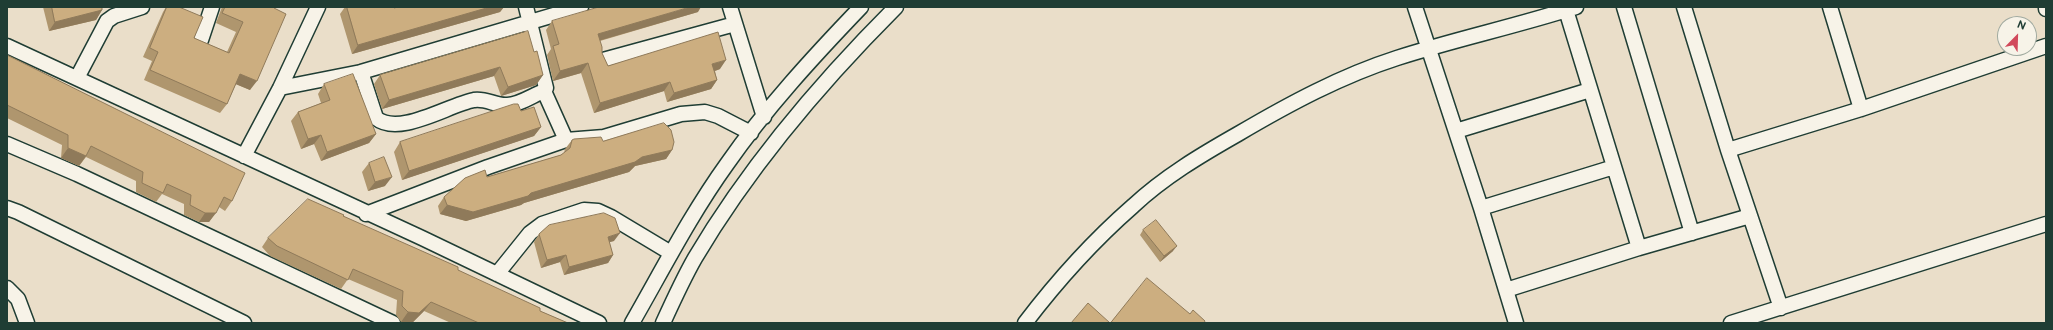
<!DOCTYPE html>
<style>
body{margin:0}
#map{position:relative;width:2053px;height:330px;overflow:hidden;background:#eadec9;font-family:"Balsamiq Sans",sans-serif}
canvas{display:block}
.frame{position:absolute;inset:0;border:8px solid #1f3d34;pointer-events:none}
.north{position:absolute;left:1997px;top:16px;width:40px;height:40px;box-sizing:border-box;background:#f7f3e8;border:1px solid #a1aaa0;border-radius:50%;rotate:23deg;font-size:11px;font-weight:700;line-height:16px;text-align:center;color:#1f3d34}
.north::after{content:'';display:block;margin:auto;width:14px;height:18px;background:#d1495b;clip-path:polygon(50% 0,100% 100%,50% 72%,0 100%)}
</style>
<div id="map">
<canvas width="2053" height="330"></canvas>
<div class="frame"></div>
<div class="north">N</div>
</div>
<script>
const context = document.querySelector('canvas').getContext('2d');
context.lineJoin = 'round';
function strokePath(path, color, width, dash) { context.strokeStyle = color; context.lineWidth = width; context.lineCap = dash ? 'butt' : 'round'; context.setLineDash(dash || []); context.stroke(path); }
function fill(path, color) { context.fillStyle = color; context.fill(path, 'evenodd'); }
const street = new Path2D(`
 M730,7L764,117
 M1415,7L1481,208L1516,323
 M1624,7L1692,233
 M1684,7L1728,150L1781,308
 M1830,7L1861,109
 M2046,7V9
 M1566,10L1639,248
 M201,40L212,7
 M7,46L422,238L599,323
 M603,60L735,24
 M361,72L376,118C399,137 448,105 474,100C486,98 496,106 507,105C519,105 533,95 544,91L546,88L526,7
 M77,78L107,21L114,16L142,7
 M280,88L361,72L581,7
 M544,91L566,140
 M1456,131L1590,90
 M7,144L77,174L393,323
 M1728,150L1861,109L2046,46
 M244,156L280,88L318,7
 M7,208L18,212L244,323
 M1481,208L1614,167
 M366,214L488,167L566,140L604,137L681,114L705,112L718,116L751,133
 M497,274L530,233L542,224L584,210L598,211L611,217L671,253
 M7,288L18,299L27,323
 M1506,290L1639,248L1750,216
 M632,323C663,269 691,214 727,164C766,108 814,56 861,7
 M663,323C673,301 683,279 695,258C750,165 820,83 896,7
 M1025,323C1057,281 1093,241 1133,206C1164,177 1201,155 1238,134C1289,104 1341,76 1397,58C1456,39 1517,26 1576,7
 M1731,323L2046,224`);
const wall = new Path2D(`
 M43,7H102V10L96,20L49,31Z
 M166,7H179L194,38L227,52L236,32L216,23L222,7H274L250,90L236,84L227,104L220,113L144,80L152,61L143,57L163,12Z
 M345,7H394V8L398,7H504L500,12L352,54L340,14Z
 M698,12L600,41L602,53L608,66L720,69L715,71L717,80L711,89L667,102L664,91L594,113L581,73L553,81L547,55L551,49L546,30L552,21Z
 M534,52L543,75L536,85L501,96L494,76L382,109L374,84L380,75Z
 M7,55L232,201L225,211L219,207L209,222H199L184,215V204L162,194L156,202L136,192V181L86,157L79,166L61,158L62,145L7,118Z
 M324,84L376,134L369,143L321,161L314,144L301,149L291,121L298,112L321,103L318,94Z
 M521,111L541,127L534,136L402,180L394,152L400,142Z
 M572,140L603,141L672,150L666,159L635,166L629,172L524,203L521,205L466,221L440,214L438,206L444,197L487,177L561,155L564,153L565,149Z
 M369,163L385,186L368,191L362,172Z
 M343,216L458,270L540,311L568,323H451L424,311L413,322H401L396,315L397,300L348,279L341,289L270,256L262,247L268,238Z
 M1143,230L1173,251L1160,262L1140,235Z
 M539,234L614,241L609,242L613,255L608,263L564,275L560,262L541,268L534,242Z`);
const shadedWall = new Path2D(`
 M490,7H504L500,12L352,54L358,45Z
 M690,7H701L698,12L591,43L598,34Z
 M102,10L96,20L49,31L55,22Z
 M726,60L720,69L706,74L712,64Z
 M588,63L581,73L553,81L560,71Z
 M500,67L494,76L382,109L389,100Z
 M240,74L257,81L250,90L233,83Z
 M543,75L536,85L501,96L508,87Z
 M717,80L711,89L667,102L674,93Z
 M670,82L664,91L594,113L600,103Z
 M541,127L534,136L402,180L409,171Z
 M376,134L369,143L321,161L327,152Z
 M321,135L314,144L301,149L308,139Z
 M68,148L86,156L79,166L61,158Z
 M672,150L666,159L635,166L629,172L524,203L521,205L466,221L440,214L447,205L531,193L642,157Z
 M392,177L385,186L368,191L375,182Z
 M205,213H216L209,222H199Z
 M620,233L614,241L602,244L608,237Z
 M1177,246L1173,251L1160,262L1164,256Z
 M566,255L560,262L541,268L547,260Z
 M613,255L608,263L564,275L569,267Z
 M431,302L424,311L413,322H401L408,312Z`);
const building = new Path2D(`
 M52,7H102V10L55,22Z
 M167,7H179L203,17L194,38L229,53L243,22L222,13L225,7H274V8L286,14L257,81L240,74L227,104L150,70L158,52L150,48Z
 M347,7H394V8L398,7H490L358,45Z
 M599,7H690L598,34L602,47V53L608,66L718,32L726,60L712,64L717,80L674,93L670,82L600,103L588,63L560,71L553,46L559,44L552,21Z
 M528,31L534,52L537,51L543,75L508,87L500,67L389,100L380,75Z
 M7,55L245,173L232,201L224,197L216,213H205L190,205L191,195L167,184L163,193L142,183L143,172L91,146L86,156L68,148V135L7,105Z
 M353,74L376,134L327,152L321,135L308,139L298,112L330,100L324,84Z
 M514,104H518L521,111L534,107L541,127L409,171L400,142Z
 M664,123L671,130L674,142L672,150L642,157L635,162L531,193L528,196L473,212L447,205L444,197L465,178L485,170L487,177L561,155L570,148L572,140L574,139L601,137L603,141Z
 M384,157L392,177L375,182L369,163Z
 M308,199L344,215L343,216L458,267V270L540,308V311L568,323H479L431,302L419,313L408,312L402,306L403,291L353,269L348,280L277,246L268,238Z
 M604,213L615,218L620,233L608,237L613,255L569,267L566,255L547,260L539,234L549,225Z
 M1156,220L1177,246L1164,256L1143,230Z
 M1147,278L1190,314L1193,310L1205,321L1204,323H1071L1088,303L1110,323Z`);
strokePath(street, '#1f3d34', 17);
strokePath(street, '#f7f3e8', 14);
fill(wall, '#af966e');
fill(shadedWall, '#8f7a5a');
fill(building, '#ccae80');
strokePath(building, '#8f7a5a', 1);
</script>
